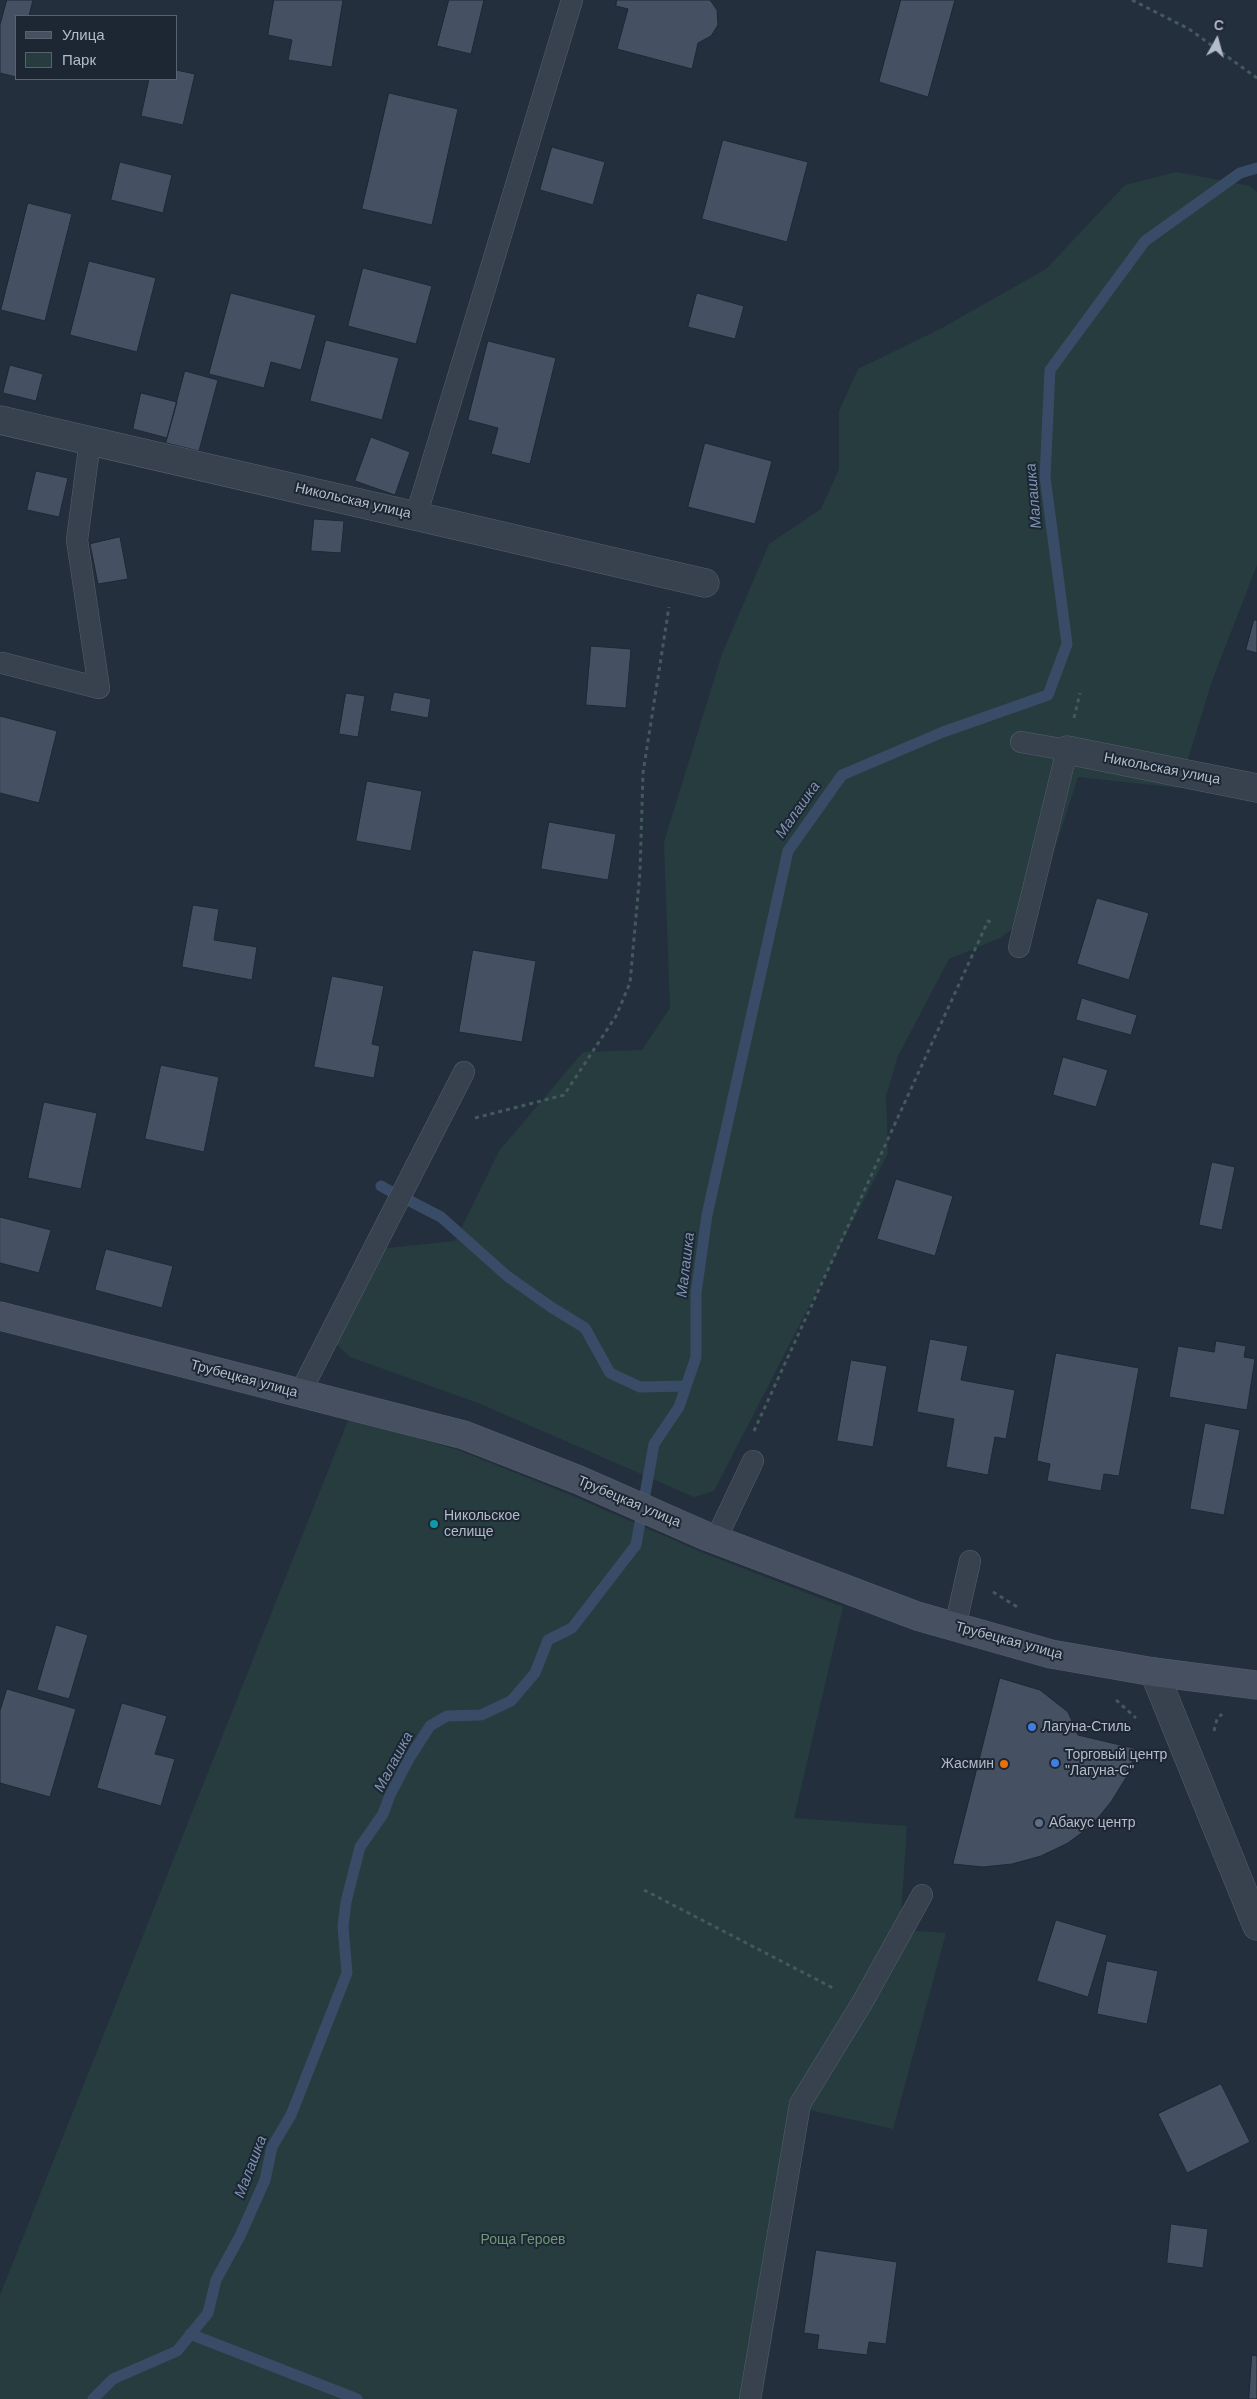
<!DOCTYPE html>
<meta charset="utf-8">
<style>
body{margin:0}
#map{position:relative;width:1257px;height:2399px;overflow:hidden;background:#242f3e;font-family:Helvetica,sans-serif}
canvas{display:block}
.legend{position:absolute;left:15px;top:15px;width:162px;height:65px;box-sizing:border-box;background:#1d2633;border:1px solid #59626f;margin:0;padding:6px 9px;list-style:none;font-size:15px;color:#b4bcc9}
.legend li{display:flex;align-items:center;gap:10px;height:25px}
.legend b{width:25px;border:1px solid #59626f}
.north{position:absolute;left:1192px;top:15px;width:50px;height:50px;-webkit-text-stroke:4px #1d2633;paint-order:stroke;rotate:7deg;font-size:14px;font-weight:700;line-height:20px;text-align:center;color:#b4bcc9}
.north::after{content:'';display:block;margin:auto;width:18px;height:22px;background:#b4bcc9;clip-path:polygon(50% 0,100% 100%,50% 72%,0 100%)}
</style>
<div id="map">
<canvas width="1257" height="2399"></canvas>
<ul class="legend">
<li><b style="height:6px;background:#465061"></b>Улица</li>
<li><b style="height:14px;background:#263c3f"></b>Парк</li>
</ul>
<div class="north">С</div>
</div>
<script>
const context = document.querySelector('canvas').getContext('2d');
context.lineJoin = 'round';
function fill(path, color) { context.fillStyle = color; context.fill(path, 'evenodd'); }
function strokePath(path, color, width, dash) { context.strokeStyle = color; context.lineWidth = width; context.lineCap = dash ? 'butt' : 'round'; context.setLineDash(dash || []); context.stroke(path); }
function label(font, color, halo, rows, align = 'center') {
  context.font = font + ' Helvetica,sans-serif'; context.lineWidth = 4; context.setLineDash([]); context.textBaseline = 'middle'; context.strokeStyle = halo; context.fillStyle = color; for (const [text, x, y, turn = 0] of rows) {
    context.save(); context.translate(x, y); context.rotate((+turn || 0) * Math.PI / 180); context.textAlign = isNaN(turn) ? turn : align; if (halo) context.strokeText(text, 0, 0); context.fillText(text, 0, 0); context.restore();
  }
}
const green = new Path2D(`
 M1176,172L1250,186L1257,192V565L1212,681L1179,788L1078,777L1034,914L1000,938L949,959L898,1056L886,1096L888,1153L714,1491L694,1497L478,1403L350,1357L335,1343L378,1249L455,1241L499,1151L583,1052L642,1050L670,1008L664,842L722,654L769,544L821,509L839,469V411L858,369L940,329L1046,269L1125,185Z
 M349,1418L458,1450L573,1496L701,1552L843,1607L794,1818L907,1826L900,1930L946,1933L893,2129L810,2110L762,2399H0V2295Z`);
const stream = new Path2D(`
 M381,1186L390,1191
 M408,1200L441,1217L507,1276L551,1307L585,1328L610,1373L640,1387L686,1386
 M190,2334L357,2399
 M93,2399L113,2379L177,2351L208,2313L216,2280L240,2236L265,2180L272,2147L291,2115L347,1973L343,1926L346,1902L360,1847L383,1814L390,1795L410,1757L430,1726L447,1716L481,1715L511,1701L535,1673L548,1640L572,1628L636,1545L654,1444L679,1407L696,1357V1293L707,1215L788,851L842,775L943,732L1048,695L1067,644L1045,477L1050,370L1145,241L1240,173L1257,168`);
const building = new Path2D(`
 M7,0H33L29,16H16V77L0,73V25Z
 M274,0H343L332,67L288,60L292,40L268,35Z
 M449,0H484L471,54L437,46Z
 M617,0H710L717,10L718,25L711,36L698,43L692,69L617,49L628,9L616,6Z
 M901,0H955L928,97L879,82Z
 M176,70L195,74L183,125L141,116L149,79H176Z
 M389,93L458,109L432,225L362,209Z
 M723,140L808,162L787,242L702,219Z
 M552,147L605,162L593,205L540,190Z
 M120,162L172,175L163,213L111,200Z
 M28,203L72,214L45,321L1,310Z
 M89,261L156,278L137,352L70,335Z
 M363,268L432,286L416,344L348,326Z
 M231,293L316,315L301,370L271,362L264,388L209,374Z
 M697,293L744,306L735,339L688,327Z
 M326,340L399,358L382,420L310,401Z
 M488,341L556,358L530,464L491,454L498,428L468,420Z
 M10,365L43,374L36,401L3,393Z
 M185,371L218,380L199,451L166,443Z
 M141,393L177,402L167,438L133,429Z
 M371,437L410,452L395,495L355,481Z
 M705,443L772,461L755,524L688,507Z
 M36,471L68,478L59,517L27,510Z
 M314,519L344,521L341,553L311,551Z
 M120,537L128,579L98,584L90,544Z
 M1254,620H1257V653L1246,650Z
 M591,646L631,649L626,708L586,705Z
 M394,692L431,699L428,718L390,711Z
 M346,693L365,696L358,737L339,734Z
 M0,716L57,731L39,803L0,793Z
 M367,781L422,791L411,851L356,841Z
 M549,822L616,834L608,880L541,869Z
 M1097,898L1149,913L1129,980L1077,964Z
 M193,905L219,909L214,940L257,947L252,980L182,967Z
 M473,950L536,961L522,1042L459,1032Z
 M332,976L384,986L372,1044L380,1046L374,1078L314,1067Z
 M1082,998L1137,1015L1131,1035L1076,1020Z
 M1063,1057L1108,1070L1096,1107L1053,1095Z
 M161,1065L219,1077L204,1152L145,1139Z
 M44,1102L97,1113L81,1189L28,1178Z
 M1212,1162L1235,1167L1222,1230L1199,1225Z
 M896,1179L953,1196L935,1256L877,1239Z
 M0,1217L51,1230L39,1273L0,1263Z
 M106,1249L173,1266L162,1308L95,1290Z
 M930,1339L968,1346L961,1380L1015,1390L1006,1439L995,1437L988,1475L946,1467L954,1419L917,1412Z
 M1216,1341L1246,1346L1244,1357L1255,1359L1247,1410L1169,1397L1178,1346L1214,1352Z
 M1056,1353L1139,1368L1119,1476L1104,1474L1101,1491L1047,1481L1050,1464L1037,1461Z
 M851,1360L887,1366L873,1447L837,1441Z
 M1205,1423L1240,1430L1224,1515L1190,1509Z
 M56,1625L88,1635L69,1699L37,1690Z
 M1000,1678L1040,1690L1068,1712L1078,1735L1137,1749L1127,1776L1111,1802L1092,1825L1068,1843L1041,1856L1012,1864L983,1867L953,1864Z
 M7,1689L76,1709L50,1797L0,1783V1711Z
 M122,1703L167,1716L155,1754L175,1759L161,1806L97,1788Z
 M1056,1920L1107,1935L1088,1997L1037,1981Z
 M1107,1961L1158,1971L1147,2024L1097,2014Z
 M1221,2084L1250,2142L1187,2173L1158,2114Z
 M1171,2224L1208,2229L1203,2268L1167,2263Z
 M816,2250L897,2262L886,2344L869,2342L867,2355L817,2349L819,2335L804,2333Z
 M1252,2355L1257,2356V2399H1249Z`);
const path = new Path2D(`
 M1132,0L1189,29L1257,78
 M1074,718L1080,693
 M475,1118L564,1095L616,1016L630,983L640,872L643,773L669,607
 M754,1431L988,921L993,923
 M993,1592L1019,1608
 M1116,1700L1136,1718
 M1214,1731L1217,1719L1222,1714
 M644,1890L835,1989`);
const service = new Path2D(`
 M416,516L572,0
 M2,663L99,688L77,540L90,441
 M1019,947L1067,750L1021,742
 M300,1393L464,1072
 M716,1539L753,1461
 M955,1627L970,1561
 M750,2399L800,2104L862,2003L922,1895`);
const minor = new Path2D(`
 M0,420L705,583
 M1067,750L1257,788
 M1154,1672L1257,1926`);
const secondary = new Path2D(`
 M0,1316L464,1435L579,1480L706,1536L917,1616L1051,1654L1154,1672L1257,1685`);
const markers = [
 [434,1524,5,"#0f9aa8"],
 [1032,1727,5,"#3f7fe0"],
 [1055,1763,5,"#3f7fe0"],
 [1004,1764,5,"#e8710a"],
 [1039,1823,5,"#5c6f8a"]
];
const streetNames = [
 ["Никольская улица",353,501,13],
 ["Никольская улица",1162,769,11],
 ["Трубецкая улица",244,1379,15],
 ["Трубецкая улица",629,1502,23],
 ["Трубецкая улица",1009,1641,15]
];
const poiNames = [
 ["Никольское",444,1516],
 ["селище",444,1532],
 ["Лагуна-Стиль",1042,1727],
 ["Торговый центр",1065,1755],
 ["\"Лагуна-С\"",1065,1771],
 ["Жасмин",994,1764,"right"],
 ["Абакус центр",1049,1823]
];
const parkNames = [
 ["Роща Героев",523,2240]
];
const waterNames = [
 ["Малашка",1034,496,-95],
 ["Малашка",798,810,-55],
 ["Малашка",686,1265,-83],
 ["Малашка",394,1762,-62],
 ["Малашка",251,2167,-69]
];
fill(green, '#263c3f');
strokePath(stream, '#394c67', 11);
fill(building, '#455162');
strokePath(building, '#1f2835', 1);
strokePath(service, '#565f6c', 22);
strokePath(minor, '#565f6c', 29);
strokePath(secondary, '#565f6c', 29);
strokePath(path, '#44595c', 3, [4, 4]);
strokePath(service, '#38414e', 21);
strokePath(minor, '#38414e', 28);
strokePath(secondary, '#465061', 28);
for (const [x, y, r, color] of markers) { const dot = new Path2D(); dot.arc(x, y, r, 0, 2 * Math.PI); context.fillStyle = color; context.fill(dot); strokePath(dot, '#1d2633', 2); }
label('14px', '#b4bcc9', '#1d2633', streetNames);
label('14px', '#b4bcc9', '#1d2633', poiNames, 'left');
label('14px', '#6b9a76', '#1d2633', parkNames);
label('italic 15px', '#7c92b1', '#1d2633', waterNames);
</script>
